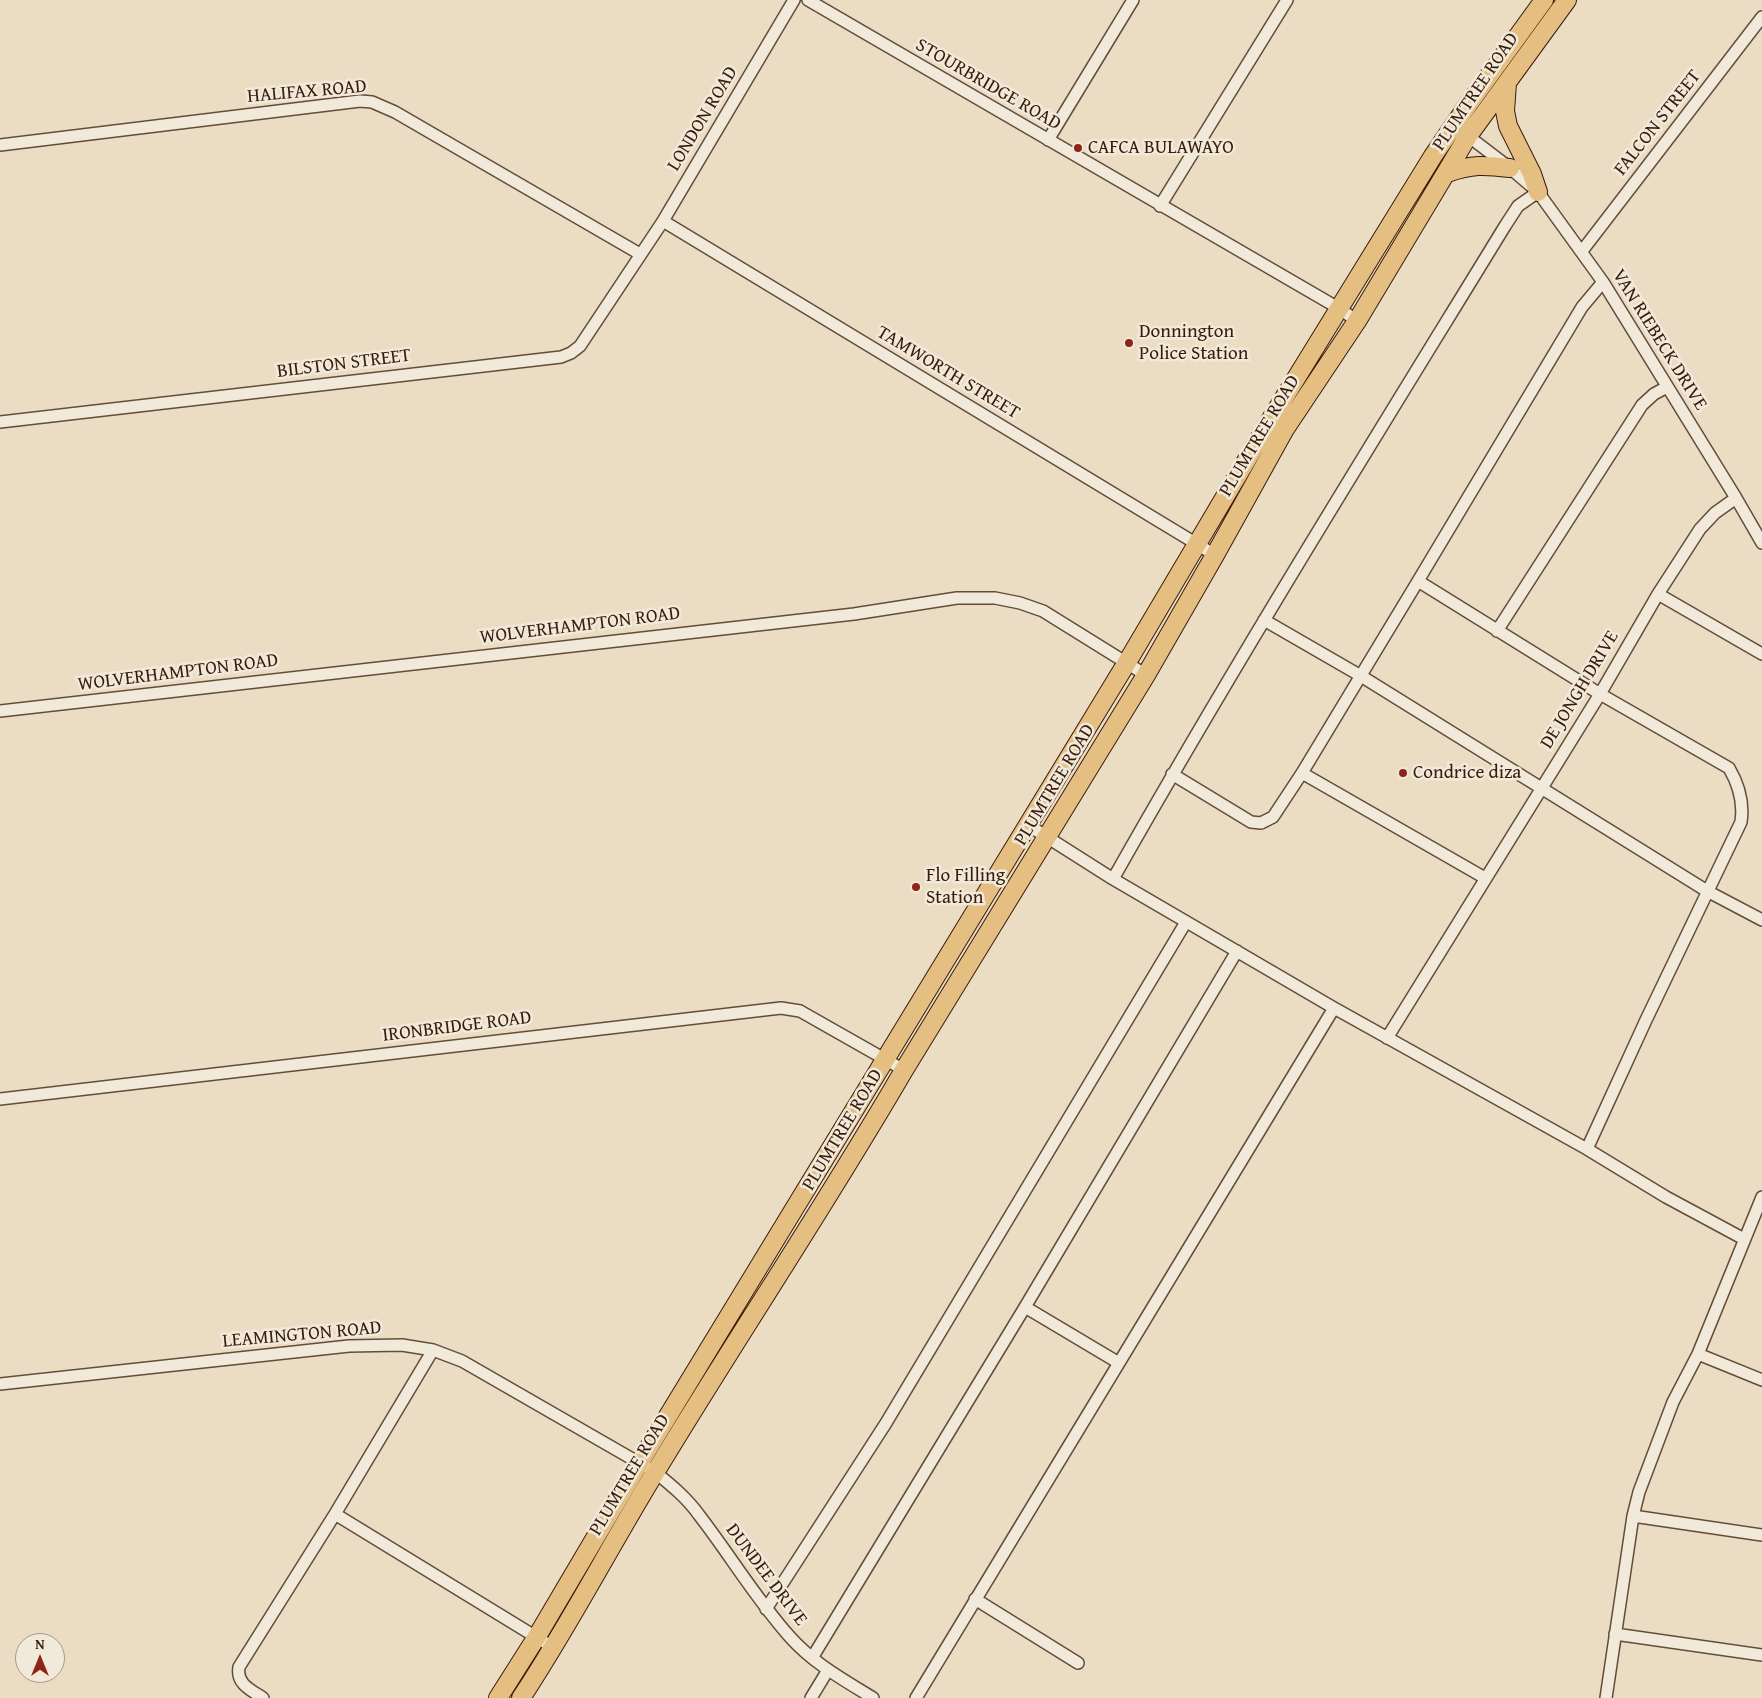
<!DOCTYPE html>
<style>
body{margin:0}
#map{position:relative;width:1762px;height:1698px;overflow:hidden;background:#eaddc4;font-family:"Gentium Book Plus",serif}
canvas{display:block}
.north{position:absolute;left:15px;top:1633px;width:50px;height:50px;box-sizing:border-box;background:#f1e9d9;border:1px solid #a79787;border-radius:50%;rotate:0deg;font-size:14px;font-weight:700;line-height:20px;text-align:center;color:#381b0b}
.north::after{content:'';display:block;margin:auto;width:18px;height:22px;background:#8f2418;clip-path:polygon(50% 0,100% 100%,50% 72%,0 100%)}
</style>
<div id="map">
<canvas width="1762" height="1698"></canvas>
<div class="north">N</div>
</div>
<script>
const context = document.querySelector('canvas').getContext('2d');
context.lineJoin = 'round';
function strokePath(path, color, width, dash) { context.strokeStyle = color; context.lineWidth = width; context.lineCap = dash ? 'butt' : 'round'; context.setLineDash(dash || []); context.stroke(path); }
function label(font, color, halo, rows, align = 'center') {
  context.font = font + ' "Gentium Book Plus",serif'; context.lineWidth = 5; context.setLineDash([]); context.textBaseline = 'middle'; context.strokeStyle = halo; context.fillStyle = color; for (const [text, x, y, turn = 0] of rows) {
    context.save(); context.translate(x, y); context.rotate((+turn || 0) * Math.PI / 180); context.textAlign = isNaN(turn) ? turn : align; if (halo) context.strokeText(text, 0, 0); context.fillText(text, 0, 0); context.restore();
  }
}
const minor = new Path2D(`
 M808,0L1340,309L1357,321
 M1468,136L1510,168L1538,192L1603,282L1736,498L1762,543
 M1048,140L1133,0
 M0,145L360,101L372,102L395,112L640,254
 M1160,206L1287,0
 M663,221L1215,555
 M1582,251L1762,17
 M0,422L561,357L571,353L580,346L663,221L794,0
 M1418,581L1600,694L1729,768C1739,785 1744,802 1741,822L1646,1020L1587,1149
 M1658,594L1762,654
 M1264,620L1361,676L1707,891L1762,920
 M1497,631L1642,405L1654,394L1667,387
 M0,711L854,614L957,598H995L1020,603L1043,611L1146,675
 M1302,773L1485,878
 M1172,774L1251,822L1261,823L1273,817L1302,773L1418,581L1582,307L1603,282
 M1028,825L1113,879L1334,1008L1587,1149L1666,1197L1744,1239
 M1113,879C1238,658 1372,443 1505,226L1518,206L1538,192
 M1387,1038L1600,694L1658,594L1700,529L1715,513L1736,498
 M0,1099L781,1008L800,1011L904,1070
 M1025,1307L1119,1363
 M1698,1354L1762,1380
 M0,1384L349,1346L402,1345L433,1350L462,1361L655,1472C671,1485 687,1498 699,1515C730,1555 756,1599 790,1637C813,1663 844,1680 873,1698
 M335,1514L554,1648
 M1633,1516L1762,1535
 M975,1599L1078,1663
 M766,1609L886,1423L1186,922
 M1615,1634L1762,1655
 M812,1658L1025,1307L1237,951
 M263,1698C251,1690 236,1684 239,1667L335,1514L433,1350
 M811,1698L828,1670
 M916,1698L1334,1008
 M1606,1698L1633,1516L1639,1492L1673,1402L1698,1354L1762,1197`);
const highway = new Path2D(`
 M1507,83L1505,111L1508,126L1532,174L1538,192
 M1447,173C1472,164 1485,165 1510,168
 M498,1698L536,1638L640,1462L1126,664L1271,419L1433,156L1470,102L1544,0
 M521,1698C570,1624 610,1546 656,1471C737,1337 825,1206 904,1070L1146,675L1215,555L1285,429L1357,321L1468,136L1567,0`);
const markers = [
 [1078,148,5,"#8f2418"],
 [1129,343,5,"#8f2418"],
 [1403,773,5,"#8f2418"],
 [916,887,5,"#8f2418"]
];
const streetNames = [
 ["STOURBRIDGE ROAD",988,85,30],
 ["HALIFAX ROAD",307,92,-5],
 ["PLUMTREE ROAD",1476,92,-56],
 ["LONDON ROAD",703,119,-59],
 ["FALCON STREET",1658,123,-52],
 ["VAN RIEBECK DRIVE",1659,340,58],
 ["BILSTON STREET",344,364,-7],
 ["TAMWORTH STREET",948,373,31],
 ["PLUMTREE ROAD",1260,436,-59],
 ["WOLVERHAMPTON ROAD",580,626,-7],
 ["WOLVERHAMPTON ROAD",178,673,-7],
 ["DE JONGH DRIVE",1580,690,-59],
 ["PLUMTREE ROAD",1055,785,-59],
 ["IRONBRIDGE ROAD",457,1027,-7],
 ["PLUMTREE ROAD",843,1130,-59],
 ["LEAMINGTON ROAD",302,1335,-5],
 ["PLUMTREE ROAD",630,1475,-59],
 ["DUNDEE DRIVE",766,1575,53]
];
const poiNames = [
 ["CAFCA BULAWAYO",1088,148],
 ["Donnington",1139,332],
 ["Police Station",1139,354],
 ["Condrice diza",1413,773],
 ["Flo Filling",926,876],
 ["Station",926,898]
];
strokePath(minor, '#644c39', 14);
strokePath(highway, '#381b0b', 20);
strokePath(minor, '#f1e9d9', 11);
strokePath(highway, '#e5be82', 18);
for (const [x, y, r, color] of markers) { const dot = new Path2D(); dot.arc(x, y, r, 0, 2 * Math.PI); context.fillStyle = color; context.fill(dot); strokePath(dot, '#f1e9d9', 2); }
label('19px', '#381b0b', '#f1e9d9', streetNames);
label('19px', '#381b0b', '#f1e9d9', poiNames, 'left');
</script>
